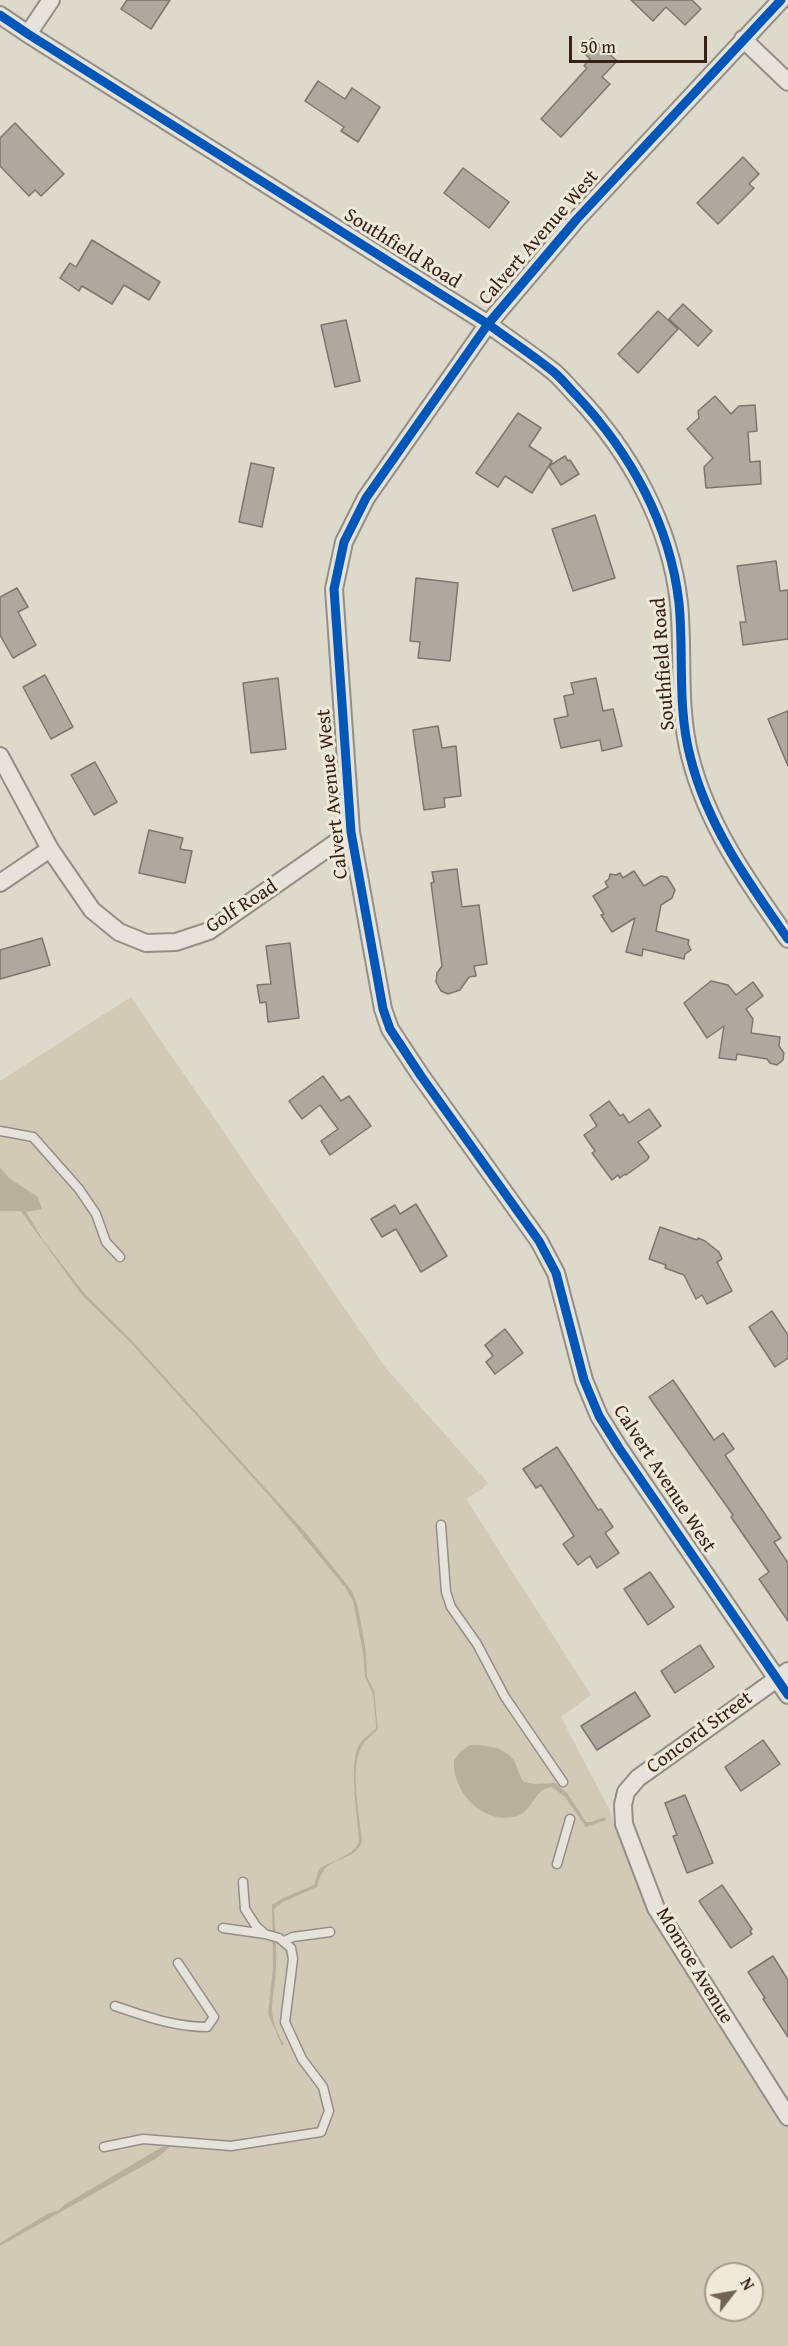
<!DOCTYPE html>
<style>
body{margin:0}
#map{position:relative;width:788px;height:2346px;overflow:hidden;background:#ddd9cb;font-family:"Gentium Book Plus",serif}
canvas{display:block}
.north{position:absolute;left:704px;top:2262px;width:60px;height:60px;box-sizing:border-box;background:#eee9d8;border:2px solid #a5998b;border-radius:50%;rotate:59deg;font-size:16px;font-weight:700;line-height:24px;text-align:center;color:#372117}
.north::after{content:'';display:block;margin:auto;width:21px;height:27px;background:#716156;clip-path:polygon(50% 0,100% 100%,50% 72%,0 100%)}
.scale{position:absolute;left:569px;top:36px;width:138px;height:27px;box-sizing:border-box;border:3px solid #372117;border-top:0;padding-left:8px;font-size:18px;line-height:21px;white-space:nowrap;color:#372117;-webkit-text-stroke:4px #eee9d8;paint-order:stroke}
</style>
<div id="map">
<canvas width="788" height="2346"></canvas>
<div class="north">N</div>
<div class="scale">50 m</div>
</div>
<script>
const context = document.querySelector('canvas').getContext('2d');
context.lineJoin = 'round';
function fill(path, color) { context.fillStyle = color; context.fill(path, 'evenodd'); }
function strokePath(path, color, width, dash) { context.strokeStyle = color; context.lineWidth = width; context.lineCap = dash ? 'butt' : 'round'; context.setLineDash(dash || []); context.stroke(path); }
function label(font, color, halo, rows, align = 'center') {
  context.font = font + ' "Gentium Book Plus",serif'; context.lineWidth = 6; context.setLineDash([]); context.textBaseline = 'middle'; context.strokeStyle = halo; context.fillStyle = color; for (const [text, x, y, turn = 0] of rows) {
    context.save(); context.translate(x, y); context.rotate((+turn || 0) * Math.PI / 180); context.textAlign = isNaN(turn) ? turn : align; if (halo) context.strokeText(text, 0, 0); context.fillText(text, 0, 0); context.restore();
  }
}
const green = new Path2D(`
 M131,997L385,1367L489,1484L466,1499L591,1695L561,1717L610,1811L615,1828L664,1923L788,2117V2346H0V1081ZM716,2274H752V2310H716Z`);
const water = new Path2D(`
 M0,1167L9,1178L38,1197L42,1209L26,1212L43,1240L84,1293L134,1343L305,1532L352,1591L358,1607L366,1652L367,1677L374,1690L378,1729C373,1735 366,1739 362,1746C349,1767 360,1817 362,1841C356,1860 336,1856 325,1869C320,1874 319,1881 317,1887L283,1902L274,1909C275,1928 277,1948 276,1967C275,2001 264,2012 284,2044L282,2046L268,2014L273,1967L272,1905L283,1898L314,1885L319,1869C331,1861 356,1855 359,1841C358,1818 348,1764 359,1745C363,1739 370,1734 376,1728V1724L373,1694L365,1677L363,1652L353,1601L345,1587L273,1500L132,1344L82,1295L21,1211H0Z
 M470,1745C487,1745 509,1747 516,1765C519,1771 520,1777 524,1782L536,1784L555,1783L567,1793L586,1822H591L605,1817L606,1820L586,1827L565,1797L552,1787C532,1789 534,1814 513,1817C481,1823 452,1791 454,1760L461,1751Z
 M168,2145L171,2146L157,2158L0,2246V2243L47,2214L59,2210L64,2205L162,2147Z`);
const building = new Path2D(`
 M127,0H170L151,29L121,9Z
 M631,0H692L701,9L685,25L666,7L653,21Z
 M592,38L617,61L602,77L610,84L561,137L541,119L587,68L584,66L590,59L581,50Z
 M318,81L345,99L352,88L380,107L358,142L341,131L344,127L305,101Z
 M15,123L64,174L41,196L35,190L29,196L0,166V138Z
 M743,157L759,174L749,184L754,188L718,224L697,203Z
 M463,168L509,202L489,228L444,193Z
 M92,240L160,282L149,300L124,285L112,304L82,286L79,291L60,278L70,263L76,267Z
 M683,304L712,331L698,346L669,319Z
 M658,311L678,329L638,373L618,354Z
 M346,320L360,381L335,387L321,325Z
 M715,396L731,414L739,406L755,405L757,431L748,432L750,462L760,461L761,484L706,488L704,467L713,458L687,429L699,418L698,411Z
 M518,413L541,428L529,446L552,461L532,493L505,476L498,487L476,473Z
 M565,456L568,461L570,460L579,474L561,485L549,466Z
 M251,463L274,468L262,527L239,522Z
 M595,515L615,578L573,591L552,529Z
 M776,561L780,591L788,590V639L743,645L740,622H746L737,566Z
 M416,578L458,583L450,661L418,658L420,642L410,641Z
 M17,588L28,607L18,612L36,645L13,658L0,635V597Z
 M45,675L73,727L51,739L23,687Z
 M278,678L286,749L251,753L243,683Z
 M596,678L603,711L613,709L622,746L602,751L600,740L561,748L554,719L568,716L564,696L574,694L571,683Z
 M788,711V766L768,719Z
 M438,726L442,748L456,746L461,796L444,798L445,807L424,810L413,730Z
 M95,762L117,802L94,815L71,775Z
 M149,830L183,838L180,849L192,851L185,883L139,873Z
 M457,869L462,907L479,905L487,964L474,966L476,976L469,977L460,990L448,994L441,991L436,982L437,973L442,966L431,883L434,882L432,872Z
 M634,871L644,886L661,876L667,877L675,890L672,898L661,905L656,931L689,940L688,944L691,950L685,954L684,959L643,949L642,956L626,952L635,918L612,932L601,915L604,914L593,896L608,887L605,882L609,879L610,874L616,875L620,873L623,878Z
 M42,938L50,965L0,979V950Z
 M290,943L299,1018L268,1022L266,1002L260,1003L257,985L271,984L266,946Z
 M711,981L728,985L736,995L753,982L763,996L746,1009L753,1019L751,1033L780,1037L779,1046L784,1053L783,1060L777,1065L770,1063L767,1059L737,1054L736,1060L719,1058L724,1026L707,1038L684,1003Z
 M323,1076L341,1101L349,1096L371,1126L330,1155L321,1141L338,1129L320,1105L302,1119L289,1101Z
 M609,1101L620,1116L623,1114L629,1123L649,1109L661,1126L638,1142L649,1157L647,1160L626,1175L625,1174L620,1178L618,1175L612,1180L592,1153L595,1151L584,1135L597,1126L590,1115Z
 M416,1204L447,1256L421,1272L396,1229L382,1237L371,1219L395,1205L400,1214Z
 M660,1227L697,1240L698,1238L705,1241L719,1252L722,1259L717,1262L732,1291L707,1304L702,1295L696,1299L684,1275L665,1268L666,1265L649,1259Z
 M772,1311L788,1335V1358L775,1367L749,1327Z
 M505,1329L523,1353L495,1374L486,1362L493,1356L485,1345Z
 M673,1380L714,1440L723,1433L734,1449L725,1455L781,1538L774,1542L788,1563V1621L759,1579L769,1572L731,1517L733,1515L649,1397Z
 M557,1447L598,1510L601,1509L613,1527L605,1533L619,1553L597,1568L590,1556L578,1565L563,1544L574,1536L541,1485L536,1488L523,1469Z
 M650,1572L674,1607L648,1625L624,1589Z
 M700,1645L714,1667L675,1693L661,1671Z
 M635,1692L650,1716L597,1750L581,1726Z
 M763,1740L780,1764L741,1791L725,1767Z
 M685,1795L713,1863L687,1873L673,1836L677,1835L665,1803Z
 M722,1885L752,1929L750,1931L752,1934L731,1948L699,1901Z
 M773,1956L788,1980V2037L763,1999L765,1998L748,1972Z`);
const service = new Path2D(`
 M0,1131L33,1137L79,1189L96,1214L106,1242L120,1257
 M441,1525L446,1592L451,1607L477,1644L505,1697L563,1782
 M557,1864L570,1819
 M223,1928L265,1934
 M284,1941L293,1937L330,1932
 M115,2006C145,2016 174,2027 207,2027L214,2017L178,1963
 M104,2147L143,2139L231,2146L321,2132L329,2111L323,2087L302,2059L285,2022L293,1959L291,1948L279,1938L265,1934L256,1926L245,1909L243,1882`);
const minor = new Path2D(`
 M781,0L576,220L488,324L366,498L344,542L334,589L351,832L383,1009L390,1029L421,1076L539,1241L556,1273L584,1380L599,1416L619,1448L788,1695
 M0,15L28,34L488,324C508,339 530,353 550,369C560,376 567,386 576,395C630,452 670,524 679,603C684,653 677,706 690,756C707,825 748,882 788,939
 M28,34L51,0
 M743,39L788,82
 M0,756L50,849L92,910L119,932L146,943L176,942L209,931L351,832
 M0,883L50,849
 M788,1671L638,1778L626,1792L623,1805L624,1824L656,1908L788,2117`);
const cycleway = new Path2D(`
 M781,0L576,220L488,324L366,498L344,542L334,589L351,832L383,1009L390,1029L421,1076L539,1241L556,1273L584,1380L599,1416L619,1448L788,1695
 M0,15L28,34L488,324C508,339 530,353 550,369C560,376 567,386 576,395C630,452 670,524 679,603C684,653 677,706 690,756C707,825 748,882 788,939`);
const streetNames = [
 ["Calvert Avenue West",539,238,-49],
 ["Southfield Road",402,249,32],
 ["Southfield Road",664,664,-94],
 ["Calvert Avenue West",333,794,-96],
 ["Golf Road",242,907,-33],
 ["Calvert Avenue West",664,1479,57],
 ["Concord Street",700,1733,-36],
 ["Monroe Avenue",694,1966,59]
];
fill(green, '#d1cab7');
fill(water, '#b9af9d');
fill(building, '#ada99f');
strokePath(building, '#7c766e', 1.5);
strokePath(service, '#948e85', 11);
strokePath(minor, '#948e85', 20);
strokePath(service, '#e6e3dc', 8);
strokePath(minor, '#e6e3dc', 16);
strokePath(cycleway, '#0057b8', 9);
label('20px', '#372117', '#eee9d8', streetNames);
</script>
